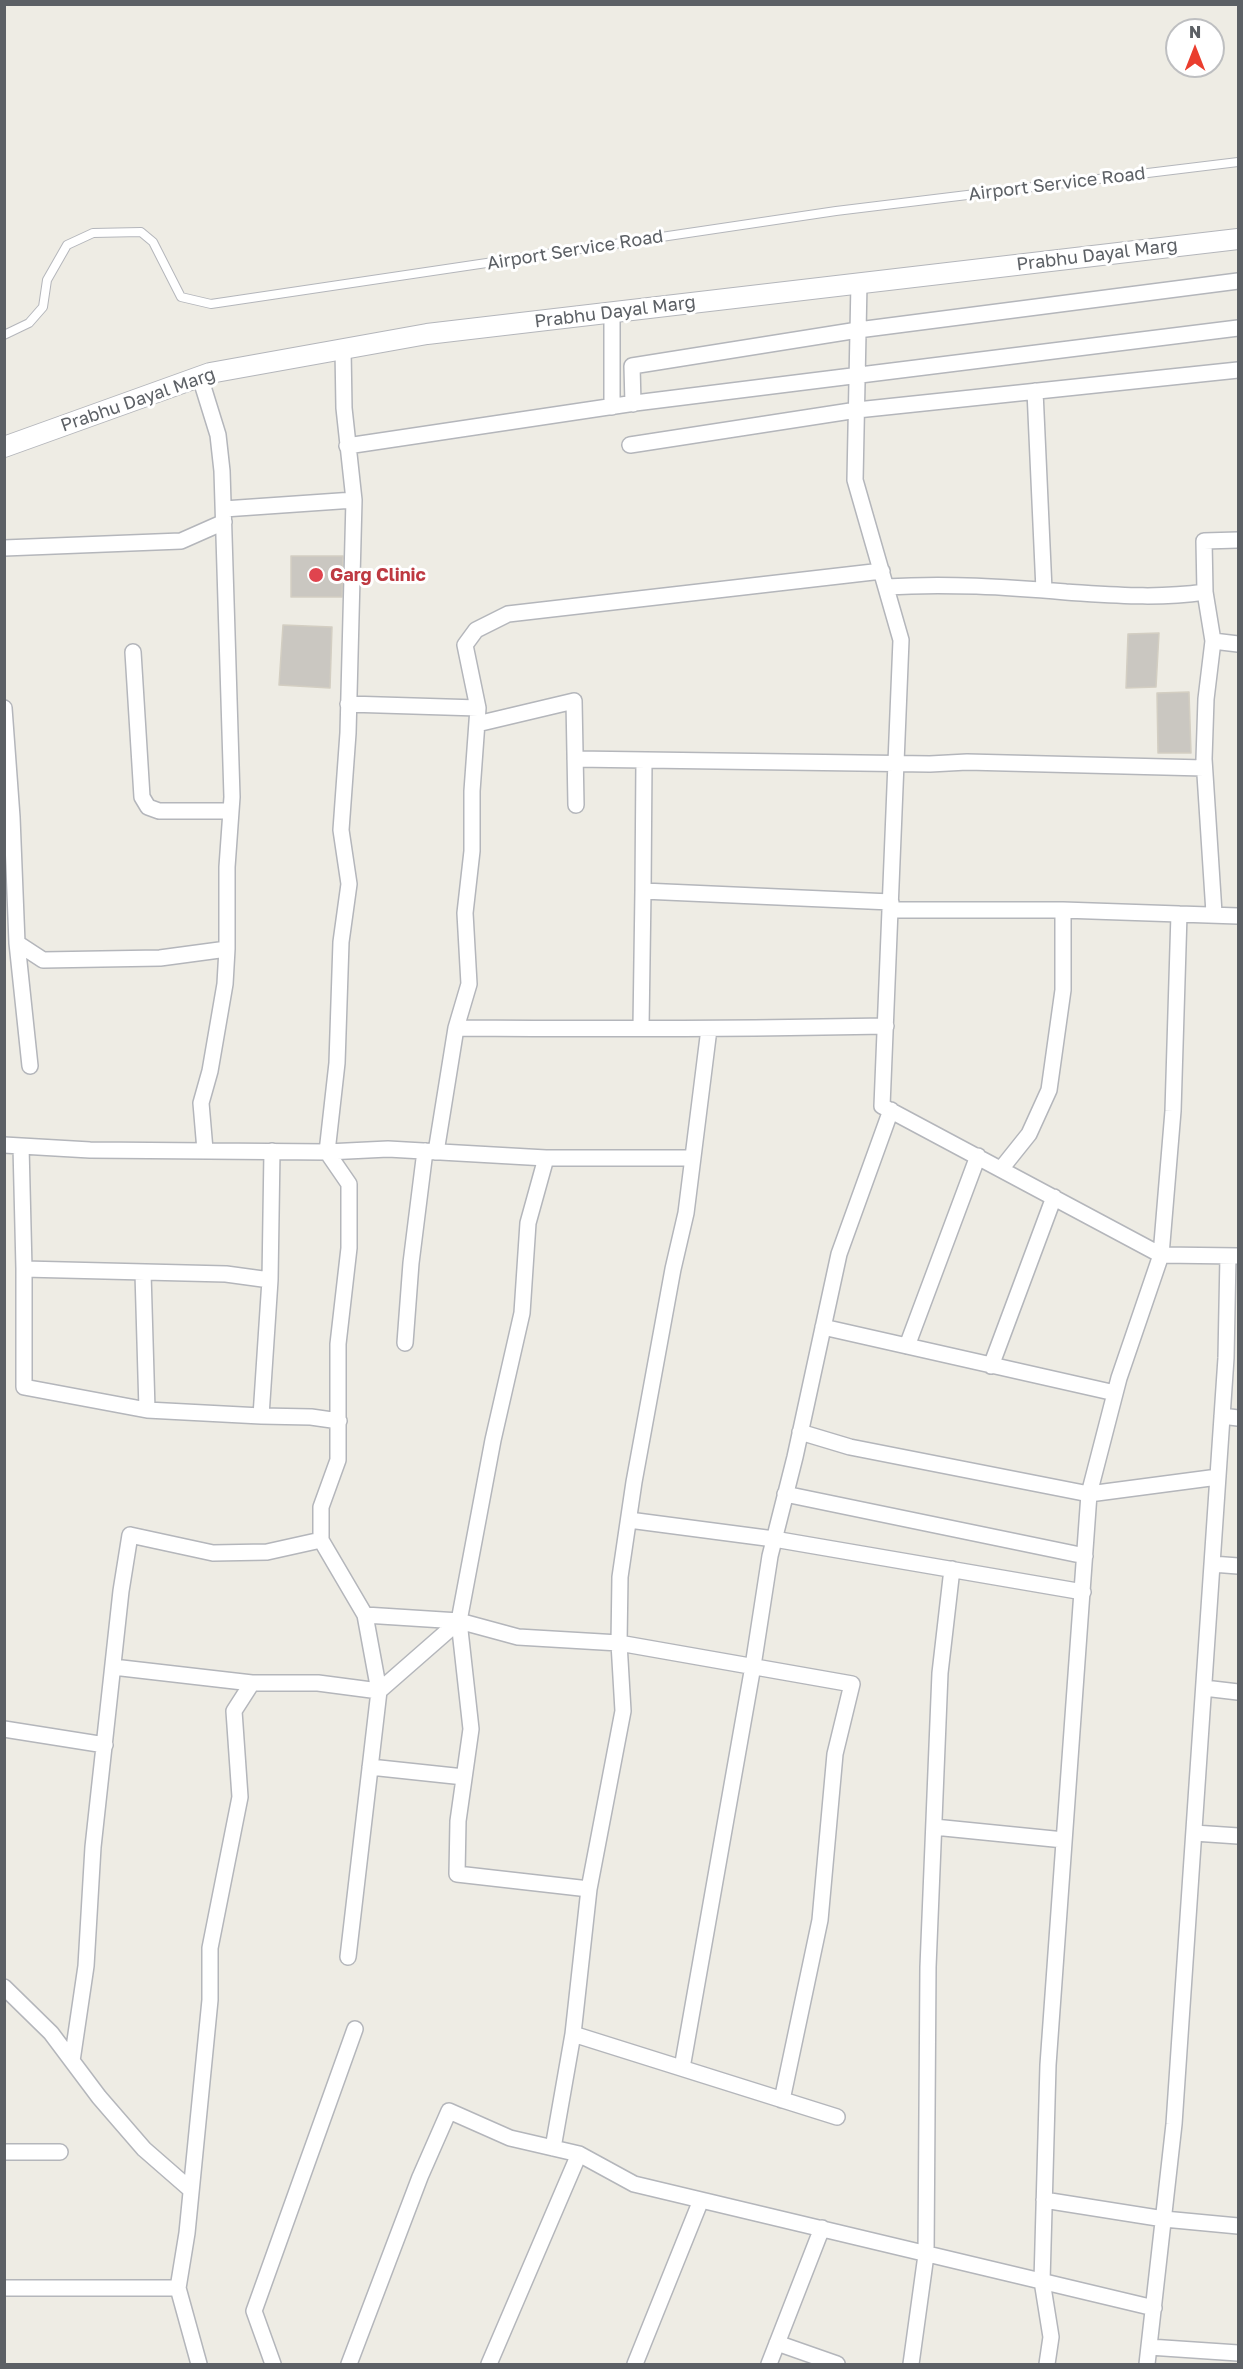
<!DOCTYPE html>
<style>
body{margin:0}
#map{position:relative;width:1243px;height:2369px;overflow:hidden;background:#eeece4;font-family:"Golos Text",sans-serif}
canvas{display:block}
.frame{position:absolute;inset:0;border:6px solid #5c6065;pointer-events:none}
.north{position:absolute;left:1165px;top:18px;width:60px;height:60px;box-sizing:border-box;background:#fff;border:2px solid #bebfc1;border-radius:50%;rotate:0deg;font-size:16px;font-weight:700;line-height:24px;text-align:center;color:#5c6065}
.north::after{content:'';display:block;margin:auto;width:21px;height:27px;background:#ea3d2e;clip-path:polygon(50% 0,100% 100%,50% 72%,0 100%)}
</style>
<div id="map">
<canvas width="1243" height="2369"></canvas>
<div class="frame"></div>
<div class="north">N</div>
</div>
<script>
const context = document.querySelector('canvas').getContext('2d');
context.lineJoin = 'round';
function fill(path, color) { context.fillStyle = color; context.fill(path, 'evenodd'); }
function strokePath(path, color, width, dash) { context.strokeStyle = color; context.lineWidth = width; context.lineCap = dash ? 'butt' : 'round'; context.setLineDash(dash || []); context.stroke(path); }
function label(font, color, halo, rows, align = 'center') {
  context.font = font + ' "Golos Text",sans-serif'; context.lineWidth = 6; context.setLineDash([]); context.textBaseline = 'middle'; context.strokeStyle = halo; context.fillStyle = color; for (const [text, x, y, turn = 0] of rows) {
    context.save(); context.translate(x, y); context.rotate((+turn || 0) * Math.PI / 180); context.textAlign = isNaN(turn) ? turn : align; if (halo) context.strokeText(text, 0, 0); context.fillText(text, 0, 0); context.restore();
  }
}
const building = new Path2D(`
 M291,556H343L342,597H291Z
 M283,625L332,627L330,688L279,685Z
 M1159,633L1156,687L1126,688L1128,634Z
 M1189,692L1191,753H1158L1157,693Z`);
const service = new Path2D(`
 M4,335L29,323L43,307L47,280L67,245L93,233L141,232L153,242L181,297L211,304L836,211L1238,162`);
const minor = new Path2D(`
 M859,283L855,480L901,640L882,1106L1161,1255L1238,1256
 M612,312V407
 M200,377L218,435L222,471L232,797L227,867V949
 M1035,391L1044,590
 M633,404L632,366L858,330L1238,281
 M630,445L857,410L1238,370
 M347,446L635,403L1238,328
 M224,509L354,500
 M4,548L181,541L224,522
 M886,587C946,583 1007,587 1066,592C1114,595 1157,599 1205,592
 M1213,641L1238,644
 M133,652L142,797L148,807L159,811H231
 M348,704L478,708
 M4,708L12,817L4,818
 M477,724L574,701L576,805
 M575,759L930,764L967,762L1204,768
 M644,760L643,891L891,902
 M12,817L17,943L43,960L160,958L227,949L225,984L210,1071L201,1103L205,1150
 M890,910H1063L1179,914
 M1214,913L1204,759L1206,699L1213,641L1205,592L1204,541L1238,540
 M17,943L30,1066
 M641,1027L643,891
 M456,1028L469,984L465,913L472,851V791L478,708L465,645L476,630L508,614L882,571
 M4,1145L90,1150L327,1152L337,1063L341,942L349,884L341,830L348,733L354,500L344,408L343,349
 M21,1146L24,1269L226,1274L270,1280L261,1416L311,1417L339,1421
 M327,1152L349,1184V1248L338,1344V1460L321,1507V1540L365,1615L459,1621
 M327,1152L388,1149L546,1158H692
 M436,1152L456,1028C599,1029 742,1029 886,1026
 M546,1158L528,1223L522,1313L493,1440L459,1621L518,1637L619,1643L620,1577L634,1482L673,1269L686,1213L709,1029
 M1001,1169L1029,1134L1049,1090L1063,990V910
 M24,1269V1387L147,1410L261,1416
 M143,1273L147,1410
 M270,1280L272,1151
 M823,1327L1115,1393
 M405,1343L411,1263L425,1151
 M907,1346L978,1156
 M991,1366L1054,1197
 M1222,1416L1238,1418
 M800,1432L850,1447L1089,1494L1218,1477
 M785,1494L1085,1556
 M629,1520L774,1539L1083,1592
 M1212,1564L1238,1566
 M459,1621L471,1729L458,1821L457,1874L589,1889
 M113,1667L252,1683
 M1204,1688L1238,1692
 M379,1691L459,1621
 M4,1729L105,1745
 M370,1767L464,1777
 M934,1827L1064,1840
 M1194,1833L1238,1836
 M348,1957L379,1691L365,1615
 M4,1987L51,2033L99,2097L144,2149L191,2190
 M573,2034L837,2117
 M72,2061L86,1966L93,1847L121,1591L130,1535L213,1553L267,1552L321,1540
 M682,2068L753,1666L770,1556L795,1457L839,1254L891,1110
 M553,2148L573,2034L589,1889L623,1711L619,1643L852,1684L835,1754L820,1920L782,2100
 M4,2152H60
 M1044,2200L1164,2219L1238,2226
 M4,2288H178
 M777,2343L837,2364
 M1149,2347L1238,2353
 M199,2364L178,2288L187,2233L210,2000V1948L240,1797L234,1711L252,1683H318L379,1691
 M273,2364L254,2311L355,2029
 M349,2364L420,2177L449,2111L510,2138L579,2154L634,2184L1154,2308
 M489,2364L579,2154
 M635,2364L701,2200
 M769,2364L822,2228
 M911,2364L926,2255L928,1967L940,1673L952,1569
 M1047,2364L1051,2337L1042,2281L1048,2065L1089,1494L1119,1378L1161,1255L1173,1111L1179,914L1238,916
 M1147,2364L1174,2124L1226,1358L1228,1256`);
const tertiary = new Path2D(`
 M4,447L210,373L427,334L1238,239`);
const markers = [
 [316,575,8,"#e0444e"]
];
const streetNames = [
 ["Airport Service Road",1057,184,-7],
 ["Airport Service Road",575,250,-9],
 ["Prabhu Dayal Marg",1097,255,-7],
 ["Prabhu Dayal Marg",615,312,-7],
 ["Prabhu Dayal Marg",138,400,-19]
];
const healthNames = [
 ["Garg Clinic",330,575]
];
fill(building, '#cac7c1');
strokePath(building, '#d3cec2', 1.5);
strokePath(service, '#b4b6bb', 10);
strokePath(minor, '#b4b6bb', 18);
strokePath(tertiary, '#b4b6bb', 22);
strokePath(service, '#fff', 8);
strokePath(minor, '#fff', 15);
strokePath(tertiary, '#fff', 20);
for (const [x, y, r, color] of markers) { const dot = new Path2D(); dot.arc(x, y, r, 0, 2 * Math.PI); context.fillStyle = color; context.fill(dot); strokePath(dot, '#fff', 2); }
label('18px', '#5c6065', '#fff', streetNames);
label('bold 18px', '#be3a42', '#fff', healthNames, 'left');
</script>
